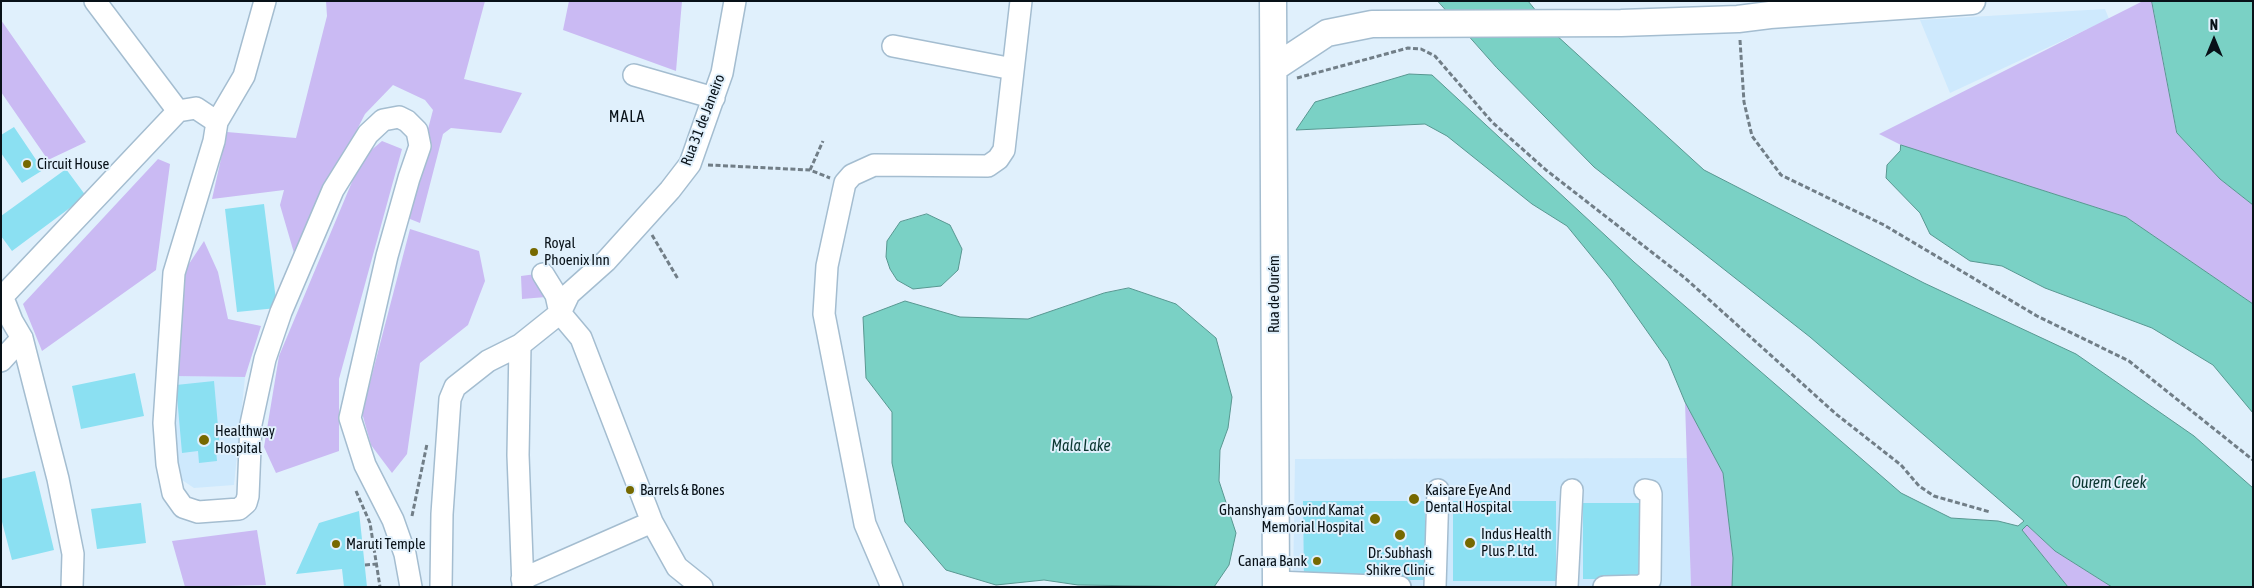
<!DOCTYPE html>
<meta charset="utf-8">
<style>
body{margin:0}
#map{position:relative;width:2254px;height:588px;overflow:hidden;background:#e0f0fc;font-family:"Asap Condensed",sans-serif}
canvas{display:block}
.frame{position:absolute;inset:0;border:2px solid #081118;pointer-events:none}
.north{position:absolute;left:2189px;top:15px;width:50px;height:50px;-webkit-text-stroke:4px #e0f0fc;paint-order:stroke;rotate:0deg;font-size:14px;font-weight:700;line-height:20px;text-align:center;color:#081118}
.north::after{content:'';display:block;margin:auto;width:18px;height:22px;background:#081118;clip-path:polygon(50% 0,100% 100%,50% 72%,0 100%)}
</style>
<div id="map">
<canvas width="2254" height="588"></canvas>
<div class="frame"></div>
<div class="north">N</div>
</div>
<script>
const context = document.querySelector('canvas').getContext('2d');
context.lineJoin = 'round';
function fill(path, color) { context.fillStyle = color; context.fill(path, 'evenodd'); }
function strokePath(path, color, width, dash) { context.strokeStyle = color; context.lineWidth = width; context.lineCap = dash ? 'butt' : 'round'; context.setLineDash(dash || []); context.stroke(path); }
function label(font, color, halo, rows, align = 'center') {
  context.font = font + ' "Asap Condensed",sans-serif'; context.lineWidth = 4; context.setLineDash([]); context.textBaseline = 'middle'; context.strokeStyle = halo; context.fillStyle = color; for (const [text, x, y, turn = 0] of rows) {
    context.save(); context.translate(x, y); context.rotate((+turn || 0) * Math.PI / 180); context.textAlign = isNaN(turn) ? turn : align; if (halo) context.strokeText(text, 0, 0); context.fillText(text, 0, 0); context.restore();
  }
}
const built = new Path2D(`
 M2105,9L2109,19L1950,93L1920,20Z
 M172,376L245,377L234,485L194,488L170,472Z
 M1687,458L1691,587H1293L1295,459Z`);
const green = new Path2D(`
 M326,1H485L464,79L522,93L501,133L451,128L443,134L420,223L405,217L433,110L425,100L393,85L365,114L294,253L280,205L284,190L212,199L227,132L296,138L327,16Z
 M569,1H682L676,71L563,30Z
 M2143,1H2152L2177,133L2220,179L2253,205V304L2126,217L1901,145L1879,134Z
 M1,20L86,142L48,160L1,92Z
 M382,141L402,149L339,379V451L276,473L264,447L279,356L362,158Z
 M158,159L170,164L156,270L42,351L23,304Z
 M410,229L479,251L485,281L468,325L420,363L407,454L392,473L371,445L362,413Z
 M204,241L218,272L228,319L261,326L245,377L172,376L185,270Z
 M536,274L546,297L522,299L521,276Z
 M1685,402L1723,473L1733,558L1732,587H1691Z
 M2027,525L2055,551L2112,587H2068L2022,530Z
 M257,530L266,585L185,587L172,541Z`);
const water = new Path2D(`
 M1438,1H1528L1555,34L1704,170L1924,283L2076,354L2194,436L2253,488V587H2112L2055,551L2027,525L2022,530L2068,587H1732L1733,558L1723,473L1685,402L1668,361L1611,280L1567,226L1532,204L1447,136L1425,124L1296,130L1315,102L1409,74L1432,75L1634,262L1901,493L1951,518L1998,521L2018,526L2024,521L1810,337L1594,167L1497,68Z
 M2152,1H2253V205L2220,179L2177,133Z
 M1901,145L2126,217L2253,304V413L2213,365L2152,328L2045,288L2002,266L1970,261L1930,234L1920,213L1886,178L1887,165L1900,151Z
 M927,214L950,225L962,249L958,270L941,286L913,289L897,280L890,269L886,257L887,241L900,222Z
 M1129,288L1176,304L1216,338L1232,397L1228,428L1220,450L1219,481L1236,533L1229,565L1214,587L1078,585L1044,580L996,585L946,570L905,522L892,463V412L866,378L863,317L905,301L960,317L1028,319L1104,293Z`);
const building = new Path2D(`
 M14,127L43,170L22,183L1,153V135Z
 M66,169L86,196L12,251L1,236V216Z
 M264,204L277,308L237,312L225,209Z
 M135,373L144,416L81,429L72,386Z
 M214,381L220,449L216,450L217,461L199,463L198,451L182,453L176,385Z
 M35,471L54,550L12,560L1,518V479Z
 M1303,501H1425V580H1304Z
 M1453,501H1556V581H1453Z
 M141,503L146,543L97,549L91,509Z
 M1583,503H1643V579H1583Z
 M359,511L367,587H344L342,569L296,574L319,523Z`);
const path = new Path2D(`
 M1740,40L1744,102L1752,136L1781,175L1884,225L2037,316L2129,361L2253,460
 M1297,78L1408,48L1421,49L1435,56L1492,122L1546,170L1685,278L1836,414L1901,465L1919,486L1934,496L1990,512
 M708,165L810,170L830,178
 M810,170L823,141
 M652,235L678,279
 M356,491L370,523L380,587
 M412,516L427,444
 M365,565L377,564`);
const minor = new Path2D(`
 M95,1L178,111
 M893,46L1013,69
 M634,75L714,98
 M217,122L244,76L265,1
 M543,274L556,295L560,313L581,338L652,522L677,567L702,587
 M1,293L12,321L22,338L58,479L73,554L72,587
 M3,296L178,111L196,108L217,122L214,141L174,273L164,423L167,464L173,493L183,507L198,512L239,509L246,503L248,496L251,424L265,359L281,312L333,190L368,134L383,120L399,117L407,121L417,131L420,146L409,178L387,256L350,418L365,465L393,520L405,554L411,587
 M520,345L518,455L523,587
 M1,361L22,338
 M522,579L652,522
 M1276,582L1400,587
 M441,587L442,514L450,399L455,387L488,361L520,345L560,313L569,294L606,261L670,190L690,164L722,73L735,1
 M892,587L865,524L824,314L827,266L845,183L852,175L874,165L988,166L998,159L1004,150L1021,1
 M1435,587L1438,490
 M1567,587L1572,490
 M1604,587L1641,586L1650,580L1651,494L1650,491L1645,490`);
const major = new Path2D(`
 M1273,1L1276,587
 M1274,68L1327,33L1372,24L1621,23L1738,19L1770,15L1972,1`);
const markers = [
 [27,164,5,"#766900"],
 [534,252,5,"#766900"],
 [204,440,6,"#766900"],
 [630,490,5,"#766900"],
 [1414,499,6,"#766900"],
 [1375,519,6,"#766900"],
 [1400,535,6,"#766900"],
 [1470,543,6,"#766900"],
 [336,544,5,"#766900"],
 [1317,561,5,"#766900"]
];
const streetNames = [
 ["Rua 31 de Janeiro",703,120,-69],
 ["Rua de Ourém",1274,294,-90]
];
const poiNames = [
 ["Circuit House",37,164],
 ["Royal",544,243],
 ["Phoenix Inn",544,260],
 ["Healthway",215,431],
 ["Hospital",215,448],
 ["Barrels & Bones",640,490],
 ["Kaisare Eye And",1425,490],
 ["Dental Hospital",1425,507],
 ["Ghanshyam Govind Kamat",1364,510,"right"],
 ["Memorial Hospital",1364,527,"right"],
 ["Indus Health",1481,534],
 ["Plus P. Ltd.",1481,551],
 ["Maruti Temple",346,544],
 ["Dr. Subhash",1400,553,"center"],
 ["Shikre Clinic",1400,570,"center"],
 ["Canara Bank",1307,561,"right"]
];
const neighbourhoodNames = [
 ["MALA",627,117]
];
const waterNames = [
 ["Mala Lake",1081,446],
 ["Ourem Creek",2109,483]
];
fill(built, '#cee9fd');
fill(green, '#cabaf3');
fill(water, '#7ad1c5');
strokePath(water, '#589791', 1);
fill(building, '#8be0f2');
strokePath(minor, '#a4bdd0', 24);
strokePath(major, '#a4bdd0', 29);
strokePath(path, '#717e87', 3, [5, 2.5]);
strokePath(minor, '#fff', 21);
strokePath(major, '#fff', 26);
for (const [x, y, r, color] of markers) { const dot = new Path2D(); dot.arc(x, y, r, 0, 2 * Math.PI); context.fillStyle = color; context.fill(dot); strokePath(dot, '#e0f0fc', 2); }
label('15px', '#081118', '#e0f0fc', streetNames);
label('15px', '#081118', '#e0f0fc', poiNames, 'left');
context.letterSpacing = '1px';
label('16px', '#081118', '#e0f0fc', neighbourhoodNames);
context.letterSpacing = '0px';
label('italic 16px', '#0a3530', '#e0f0fc', waterNames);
</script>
